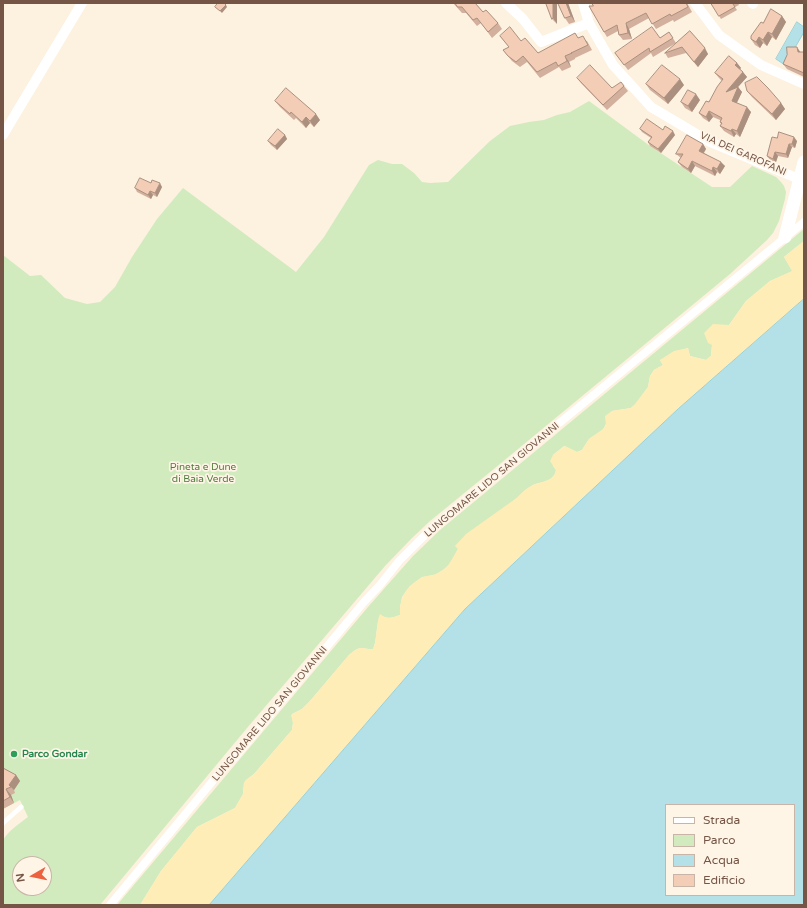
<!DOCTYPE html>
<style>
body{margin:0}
#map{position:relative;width:807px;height:908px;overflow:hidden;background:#fdf1df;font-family:"Varela Round",sans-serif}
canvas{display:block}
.frame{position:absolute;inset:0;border:4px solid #755646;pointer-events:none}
.legend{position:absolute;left:665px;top:804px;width:130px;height:92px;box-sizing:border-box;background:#fff5e7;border:1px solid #c8b5a7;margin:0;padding:5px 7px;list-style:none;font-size:12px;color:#755646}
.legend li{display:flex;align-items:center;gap:8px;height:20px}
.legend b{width:20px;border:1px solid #c8b5a7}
.north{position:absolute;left:12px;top:856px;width:40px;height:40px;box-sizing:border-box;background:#fff5e7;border:1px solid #c8b5a7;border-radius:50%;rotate:261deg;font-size:11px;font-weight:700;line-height:16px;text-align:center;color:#755646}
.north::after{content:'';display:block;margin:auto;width:14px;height:18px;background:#ee613e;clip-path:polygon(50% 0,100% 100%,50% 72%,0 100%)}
</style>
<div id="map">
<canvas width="807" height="908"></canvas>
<div class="frame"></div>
<ul class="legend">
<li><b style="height:5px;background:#fff"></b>Strada</li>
<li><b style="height:11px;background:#d1ebbe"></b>Parco</li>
<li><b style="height:11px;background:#b3e1e7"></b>Acqua</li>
<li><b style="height:11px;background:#f4cdb6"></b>Edificio</li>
</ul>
<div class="north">N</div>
</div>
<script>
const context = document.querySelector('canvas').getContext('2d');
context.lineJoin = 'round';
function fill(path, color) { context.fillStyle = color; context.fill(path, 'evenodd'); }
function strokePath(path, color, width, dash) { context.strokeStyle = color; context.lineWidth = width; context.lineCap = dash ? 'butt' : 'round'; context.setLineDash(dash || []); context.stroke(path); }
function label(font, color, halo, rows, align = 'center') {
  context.font = font + ' "Varela Round",sans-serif'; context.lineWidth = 3.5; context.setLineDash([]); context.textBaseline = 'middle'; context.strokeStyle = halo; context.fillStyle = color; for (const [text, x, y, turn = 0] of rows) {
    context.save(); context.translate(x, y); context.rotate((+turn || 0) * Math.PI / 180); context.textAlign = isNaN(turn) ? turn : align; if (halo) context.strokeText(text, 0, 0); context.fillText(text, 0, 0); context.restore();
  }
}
const green = new Path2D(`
 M589,101L650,146L712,187H730L752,166L776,177L781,182L784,186L786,192L785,199L779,221L773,233L767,240L730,274L495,468L430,521L411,539L385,566L351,606L247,728L100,905H3V840C9,830 19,824 28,817L20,800L3,809V255L30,276L41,275L65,298L87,304L100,302L115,287L132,257L157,219L183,188L296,272L324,237L369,165L378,160L392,164H402L414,173L422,182L430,183L448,182L490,141L510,126L529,122L544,120L557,115L570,112ZM20,864H44V888H20Z
 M804,229V241L784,257L793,271L770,281L746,301L729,325H723L712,345L711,356L706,360L690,356L688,348L660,360L663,365L654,370L650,376L648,387L636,404L631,408L612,411L603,430L589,439L582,450L577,452L564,446L553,455V466L556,470C554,482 542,481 533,485C527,488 523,492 518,497L458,549L450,564L443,570L435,575L422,577L410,586L402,597L400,608V615C392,618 387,619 380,615C376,624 377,642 373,649C369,650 366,648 362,648C356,648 353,652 349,655L310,701L302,709L292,714L293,723L292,730L254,774L246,780L244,783L243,794L235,808L197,827L161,871L140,905H117L368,607L413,556L440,530Z`);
const sand = new Path2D(`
 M804,241V299L678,409L465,609L209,905H140L161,871L197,827L235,808L243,794L244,783L246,780L254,774L292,730L293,723L291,715L302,709L310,701L349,655C353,652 356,648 362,648C366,648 369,650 373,649C377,642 376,624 380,614C387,620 392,618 400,615C399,601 404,590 415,582C418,580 420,578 423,577C431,575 436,575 443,570C451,564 453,556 458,549L455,546L466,534L518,497C522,492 527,488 533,485C542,481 554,482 556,470L550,461L553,455L565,446L577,452L582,450L589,439L603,429L606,425L605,416L612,411L631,408L635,404L648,387L650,376L654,370L663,365L660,360L674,351L688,348L690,356L706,360L711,356L712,345L708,343L704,333L713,324L729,325L746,301L770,281L792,271L784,257Z`);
const water = new Path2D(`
 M797,22L804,27V32L785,65L776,59Z
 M804,299V905H209L465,609L678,409ZM666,805H794V895H666Z`);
const service = new Path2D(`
 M3,823L21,807`);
const pedestrian = new Path2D(`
 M110,905L216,777L235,757L364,602L380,585L399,561L434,526L804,222`);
const minor = new Path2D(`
 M507,3H506L523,19L541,42L589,23
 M583,3L589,23L613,65L651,107L710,142L799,179
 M695,3L719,35L761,65L804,84
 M752,3L753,4
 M3,135L82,3`);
const tertiary = new Path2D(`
 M785,237L804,162`);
const wall = new Path2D(`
 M453,3H475L483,12L498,23L502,29L492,38L481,23L477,26L466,13H462Z
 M546,3L557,24L552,19Z
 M558,3H568L575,22L569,24L565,18Z
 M592,3H687L692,12L674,22L673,20L656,29L649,18L629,29L632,39L623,40L619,35L618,31L607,37L604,32Z
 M711,3H738L739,5L735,7L737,10L721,19Z
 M782,16L786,22L776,40L772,37L767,46L763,43L760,48L755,45L751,39L763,23Z
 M690,31L708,54L698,67L686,53L668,58L665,53Z
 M669,32L676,43L653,57L651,53L628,70L615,53L660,38Z
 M500,36L521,41L538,53L579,38L587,41L592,50L575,58V59L569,62L571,67L562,71L559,67L540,78L527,62L520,67L512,61L503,50L509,47Z
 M801,52H804V77L787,69L783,64Z
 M737,63L741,68L740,69L747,77L738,87L742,92L737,103L751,112L740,137L736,134L734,137L724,131L720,126L721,124L720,122V120L713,117L709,122L703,118L699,113L709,102L722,81L719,78L715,73Z
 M577,78L612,88L624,86L628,91L607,110L581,83Z
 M646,84L684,85L668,104L650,90Z
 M747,91L781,103L785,109L776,120L752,97Z
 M700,100L692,112L685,108L681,102Z
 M275,101L320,120L314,127L310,123L306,128L296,118L294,120L280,107Z
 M640,129L663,130L675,135L661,153L650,146L648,142L651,138L642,132Z
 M285,135L287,139L277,150L271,145L268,141Z
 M777,138L797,141L795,148L792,147L788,158L778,156L776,162L770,160L767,156Z
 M703,144L706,149L704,153L725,166L720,174L717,172L715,176L695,166L691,173L682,167L678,162L681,158L676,154Z
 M151,183L162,187L157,197L153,195L151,199L137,192L135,188Z
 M3,768L16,775L20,781L14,790L15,793L11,795L14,803L3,809Z`);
const shadedWall = new Path2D(`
 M553,3H557V24L553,18Z
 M566,3H568L575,22L571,16Z
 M226,5L227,7L222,13L220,11Z
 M782,16L786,22L776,40L772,34Z
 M626,23L629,29L632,39L628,33Z
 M768,32L772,37L767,46L763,40Z
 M759,37L763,43L760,48L756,42Z
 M797,47L801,53L798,52Z
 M705,48L708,54L698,67L694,62Z
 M565,56L569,62L571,67L567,61Z
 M737,63L741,68L738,71L735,65Z
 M743,72L747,77L738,87L742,92L735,106L726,92Z
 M680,79L684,85L668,104L664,98Z
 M696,94L700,100L692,112L688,106Z
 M781,103L785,109L776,120L772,114Z
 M747,107L751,112L740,137L737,131Z
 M709,111L713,117L709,122L706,117Z
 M316,114L320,120L314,127L310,121Z
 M306,117L310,123L306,128L302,122Z
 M732,129L736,134L734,137L731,131Z
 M673,131L675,135L661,153L658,149Z
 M285,135L287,139L277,150L275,146Z
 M794,137L797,141L795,148L792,144Z
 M703,144L706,149L702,155L699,151Z
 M789,144L792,147L788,158L786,154Z
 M775,152L778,156L776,162L773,159Z
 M692,161L695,166L691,173L688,169Z
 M721,162L725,166L720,174L717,169Z
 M713,167L717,172L715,176L712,171Z
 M160,183L162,187L157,197L155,193Z
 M150,191L153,195L151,199L148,195Z
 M16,775L20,781L14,790L9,785Z
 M6,789L11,795L14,803L10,797Z`);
const building = new Path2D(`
 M218,3H224L226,5L220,11L215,7Z
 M455,3H475L483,12L486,10L498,23L488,32L477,18L473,20L462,7H458Z
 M546,3H553V18L552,19Z
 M558,3H566L571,16L565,18Z
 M592,3H686L688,7L671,16L670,14L652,24L646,13L626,23L628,33L619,35L617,25L604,32L589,6H593Z
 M711,3H735L733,4L735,7L719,16Z
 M771,9L782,16L772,34L768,32L763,40L759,37L756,42L751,39V36L761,22L763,23Z
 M510,27L521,41L525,38L538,53L575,33L578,38L583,36L588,45L571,53H572L565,56L567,61L558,66L556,62L537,72L523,56L516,62L508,56L503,50L509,47L500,36Z
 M652,27L660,38L669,32L673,38L650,52L649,48L624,65L615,53Z
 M690,31L705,48L694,62L682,47L665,53Z
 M787,47H797L798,52H804V73L783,64L787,55Z
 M729,56L737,63L735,65L743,72L726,92L738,87L732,101L747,107L737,131L732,129L731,131L720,126L722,123L720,122L722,118L709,111L706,117L699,113L706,101L709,102L717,87L723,79L715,73Z
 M590,65L612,88L621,82L624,86L603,105L577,78Z
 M662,65L680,79L664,98L646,84Z
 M757,77L768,88L781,103L772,114L747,91L745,83Z
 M286,88L316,114L310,121L306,117L302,122L291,112L290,114L275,101Z
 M688,90L696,94L688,106L681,102Z
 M647,119L663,130L665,126L673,131L658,149L648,142L652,137L640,129Z
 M278,129L285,135L275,146L268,141Z
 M779,132L794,137L792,144H789L786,154L775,152L773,159L767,156L772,137L777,138Z
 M687,135L703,144L699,151L721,162L717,169L713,167L712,171L692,161L688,169L678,162L683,154H676Z
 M140,178L151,183L152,180L160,183L155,193L150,191L148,195L135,188Z
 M3,768L16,775L9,785L11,787L6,789L10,797L3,801Z`);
const markers = [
 [14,754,4,"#2e9e5b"]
];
const streetNames = [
 ["VIA DEI GAROFANI",743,154,24],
 ["LUNGOMARE LIDO SAN GIOVANNI",492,480,-40],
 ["LUNGOMARE LIDO SAN GIOVANNI",270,714,-50]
];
const parkNames = [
 ["Pineta e Dune",203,467],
 ["di Baia Verde",203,479]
];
const leisureNames = [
 ["Parco Gondar",22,754]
];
fill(green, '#d1ebbe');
fill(sand, '#ffedb8');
fill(water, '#b3e1e7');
strokePath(water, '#99d1d9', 1);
strokePath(service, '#fff', 5);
strokePath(pedestrian, '#fff', 8);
strokePath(minor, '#fff', 10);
strokePath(tertiary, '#fff', 13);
fill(wall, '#d2b09d');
fill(shadedWall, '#ab907f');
fill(building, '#f4cdb6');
strokePath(building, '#ab907f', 1);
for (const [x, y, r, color] of markers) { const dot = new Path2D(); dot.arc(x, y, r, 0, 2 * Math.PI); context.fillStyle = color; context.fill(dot); strokePath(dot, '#fff5e7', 1.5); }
label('10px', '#755646', '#fff5e7', streetNames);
label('10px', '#517b3e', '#fff5e7', parkNames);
label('bold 10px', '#27864d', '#fff5e7', leisureNames, 'left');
</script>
